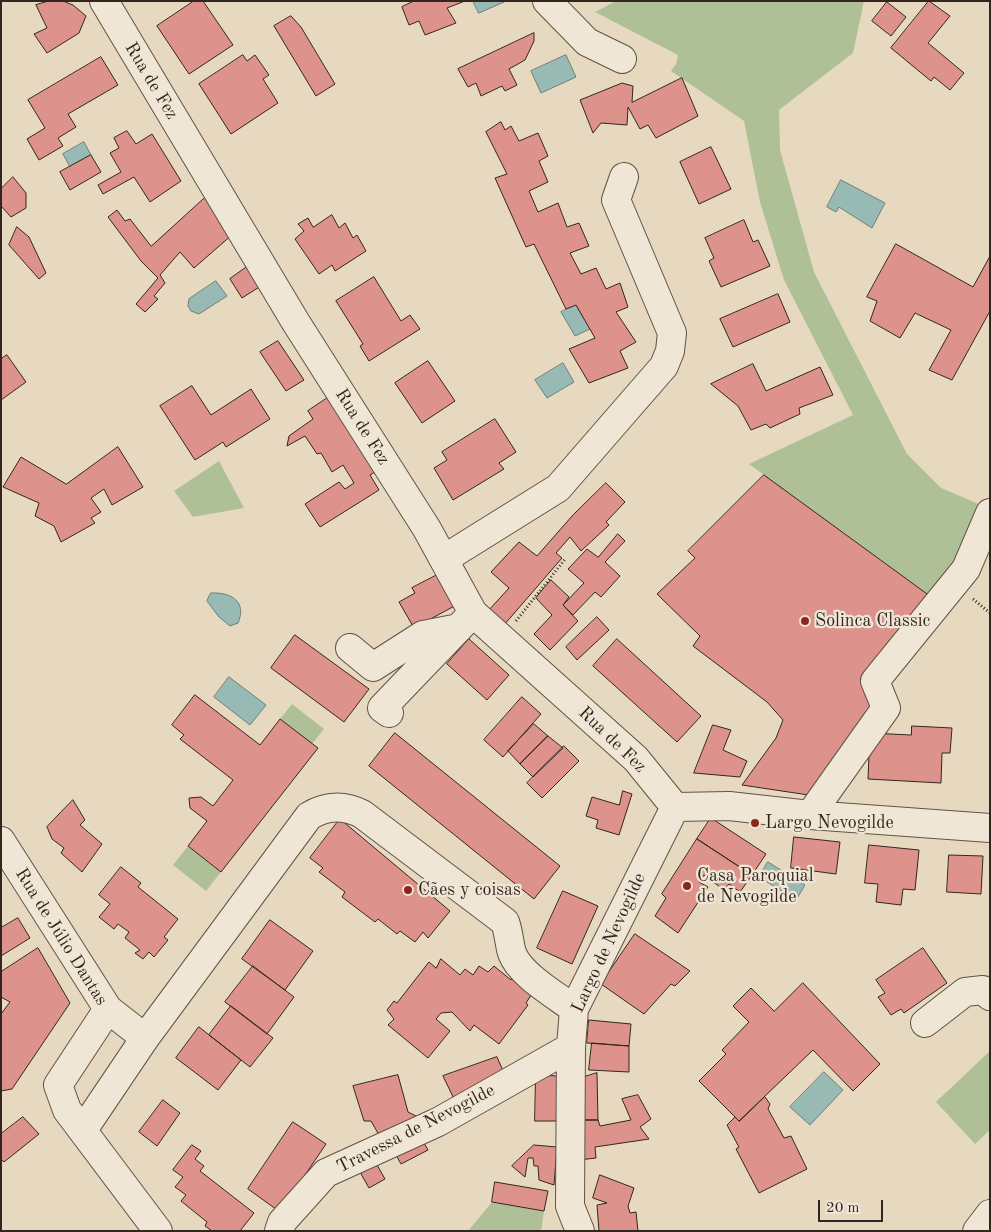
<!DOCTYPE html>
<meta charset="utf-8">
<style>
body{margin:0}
#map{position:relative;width:991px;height:1232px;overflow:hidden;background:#e7d9c0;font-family:"Old Standard TT",serif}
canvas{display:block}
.frame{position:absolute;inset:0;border:2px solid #34251f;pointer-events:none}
.scale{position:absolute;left:818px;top:1200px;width:65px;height:22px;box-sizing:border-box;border:2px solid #34251f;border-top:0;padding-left:6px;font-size:15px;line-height:18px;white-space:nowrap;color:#34251f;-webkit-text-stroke:4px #efe6d6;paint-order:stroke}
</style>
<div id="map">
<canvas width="991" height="1232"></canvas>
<div class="frame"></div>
<div class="scale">20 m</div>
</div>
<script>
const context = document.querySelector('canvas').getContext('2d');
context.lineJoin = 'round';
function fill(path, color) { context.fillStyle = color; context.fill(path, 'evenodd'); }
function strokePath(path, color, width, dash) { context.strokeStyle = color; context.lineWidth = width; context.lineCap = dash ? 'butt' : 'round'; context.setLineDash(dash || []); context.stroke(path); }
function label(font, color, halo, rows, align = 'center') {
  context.font = font + ' "Old Standard TT",serif'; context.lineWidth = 4.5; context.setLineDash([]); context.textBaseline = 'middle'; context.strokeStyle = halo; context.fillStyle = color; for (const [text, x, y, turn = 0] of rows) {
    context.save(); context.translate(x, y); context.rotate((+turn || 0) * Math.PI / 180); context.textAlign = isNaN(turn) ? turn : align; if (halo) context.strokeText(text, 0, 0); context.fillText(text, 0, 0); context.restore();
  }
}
const green = new Path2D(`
 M616,1H864L853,53L779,110L780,150L814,272L907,454L941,488L981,505L970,525L961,551L934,599L749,464L853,415L784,280L760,202L744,121L671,71L676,64L678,55L595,12Z
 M219,461L244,508L193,517L174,491Z
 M292,704L324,729L312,744L280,719Z
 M188,846L221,872L206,891L173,865Z
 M990,1051V1130L975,1144L936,1102Z
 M492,1202L544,1211L541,1231H468Z`);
const water = new Path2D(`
 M473,1H503L504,2L479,13Z
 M566,55L576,77L541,93L531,71Z
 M84,142L91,155L70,167L63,154Z
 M841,180L885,203L872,228L839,207L836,212L827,207Z
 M216,281L227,296L199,314L191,311L188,306L189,299Z
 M576,305L590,329L575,336L561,312Z
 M563,363L574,382L547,398L535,380Z
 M211,593C232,592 247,602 238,623L230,626L219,617L207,601Z
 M229,677L266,705L250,725L214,697Z
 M768,862L805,885L796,900L759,877Z
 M824,1072L843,1090L810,1125L790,1107Z`);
const building = new Path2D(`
 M49,1H63L73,5L86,16L79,33L47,53L34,34L47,28L36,5Z
 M194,1H203L233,45L189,74L157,26Z
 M414,1H465L447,8L456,23L425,35L419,21L409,25L402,7Z
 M929,1L950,16L928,43L964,73L950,90L934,77L931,81L891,48Z
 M887,2L906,17L891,36L872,21Z
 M291,16L301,27L335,84L316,96L274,26Z
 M534,33V41L525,60L509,69L517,85L505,91L502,86L481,96L476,83L468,87L458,69Z
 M243,55L247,61L255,55L269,75L263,79L278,103L231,134L199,84Z
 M101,57L118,85L68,114L76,127L58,138L63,146L39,160L27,139L45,128L28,100Z
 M682,78L698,116L656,138L648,125L640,129L628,107L627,125L601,123L593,133L580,100L622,83L633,86L632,102Z
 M501,122L505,130L511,126L519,141L538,133L548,156L539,161L548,182L529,191L538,212L558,203L567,227L579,223L589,246L570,253L581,274L596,268L606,289L620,283L628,307L616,312L636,342L620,351L628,368L589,383L569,349L595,338L576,305L566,309L534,244L526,247L495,178L507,174L486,132Z
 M127,131L136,144L152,134L181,181L150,202L134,177L103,194L98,185L121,172L110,153L119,148L114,138Z
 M711,147L731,189L699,204L680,162Z
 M91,155L101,172L70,190L60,172Z
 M13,177L26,193V208L11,217L1,206V189Z
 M208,195L233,234L194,268L180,252L160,275L165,283L154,296L158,299L145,312L136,304L158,278L141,261L108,217L117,210L125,221L130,219L151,246Z
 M332,215L339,228L345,223L353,238L357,235L366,251L335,271L332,265L319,274L295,239L304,231L298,224L308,218L313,227Z
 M744,220L753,242L758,240L770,266L721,287L709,261L714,258L705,238Z
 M17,227L29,237L46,273L39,279L9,245Z
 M896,244L973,287L990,256V311L952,380L929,370L951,330L915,313L900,338L870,321L877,301L867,297Z
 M251,264L264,284L242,298L230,279Z
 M374,277L401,321L410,315L420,329L369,361L360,346L363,344L336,301Z
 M778,294L790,322L733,347L720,319Z
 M278,341L304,380L286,391L260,352Z
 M7,355L26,382L1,400V359Z
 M428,361L455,401L422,423L395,383Z
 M753,364L766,391L820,367L833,395L799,408L800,414L770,428L766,424L751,430L738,406L711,384Z
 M192,386L211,415L251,389L270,419L226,447L223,442L195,460L160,406Z
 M335,393L383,467L370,475L379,490L320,527L305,504L339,482L345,489L354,483L343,465L332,472L321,453L317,454L305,436L287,446L289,436L313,419L308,411Z
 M495,419L516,452L499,463L504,469L453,500L434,468L447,460L442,452Z
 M118,447L143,487L112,505L104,489L91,498L101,512L91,518L95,523L61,542L54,526L35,516L39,503L3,487L21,457L66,484Z
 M764,475L934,599L875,681L886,708L822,797L742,785L776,738L783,720L767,702L693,646L700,636L657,594L695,558L688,551Z
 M606,483L625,502L606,522L609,525L581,551L570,537L556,553L562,558L504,625L488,611L509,588L491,572L519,542L537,556L573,515Z
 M618,534L625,541L605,562L620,576L601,597L595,592L573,615L563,605L584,583L568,569L587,549L598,557Z
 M443,572L460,603L414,628L399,602L415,593L412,588Z
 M551,580L569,597L563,605L578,621L550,650L534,634L552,615L536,598Z
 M597,617L609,630L577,660L566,647Z
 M295,635L369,689L344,722L271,668Z
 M469,639L509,675L487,700L447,664Z
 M617,639L701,716L677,742L593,666Z
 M195,695L260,745L280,719L318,748L221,872L188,846L207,821L190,808L189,798L201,797L213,806L233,780L180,739L184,735L172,725Z
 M522,697L541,714L503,757L484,740Z
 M534,724L548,736L520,764L508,751Z
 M713,725L731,730L723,750L747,761L740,777L694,773Z
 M912,726L952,728L950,753H942L941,783L868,779L870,733L911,735Z
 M395,733L560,866L534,899L369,766Z
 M548,736L563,748L533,777L520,764Z
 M564,746L579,761L542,798L527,783Z
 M623,791L632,794L619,835L596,828L598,820L586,816L592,797L619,805Z
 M73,800L85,820L80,825L102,844L82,872L61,853L64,848L52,839L47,827Z
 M711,818L766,854L752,875L697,839Z
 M340,819L450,911L428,938L423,932L415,942L400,931L397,934L378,919L375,922L342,897L345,892L319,872L323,868L310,858Z
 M794,837L840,842L836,874L791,868Z
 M697,839L752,875L740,892L729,884L724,890L704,875L699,882L708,887L678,933L655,916L666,898L662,894Z
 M869,845L919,850L915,890L903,889L901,905L876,902L878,884L865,883Z
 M949,855L983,856L981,894L947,892Z
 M121,867L141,883L138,887L178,919L164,937L168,940L154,957L149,952L143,959L135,953L140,950L125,938L129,932L118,924L114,929L99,917L110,904L99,895Z
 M563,891L598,906L572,964L537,948Z
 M18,918L30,938L1,956V928Z
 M270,920L313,951L285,990L242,959Z
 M635,934L690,971L675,986L671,984L644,1014L601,984Z
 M38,948L70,1003L12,1089L1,1091V1014L10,1002L1,997V972Z
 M923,948L947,983L904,1013L901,1009L891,1015L878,997L885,993L876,980Z
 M441,959L460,975L465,969L473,975L479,966L488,972L494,966L511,980L513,976L533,992L526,1003L528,1005L499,1044L474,1025L470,1031L452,1012L441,1013L436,1019L450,1031L428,1058L388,1025L394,1019L387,1010L394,1001L397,1003L429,962L436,968Z
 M253,966L294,997L267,1034L225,1002Z
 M803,983L880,1064L853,1091L813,1050L739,1121L699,1081L726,1054L722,1050L749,1022L733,1006L751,988L774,1011Z
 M231,1006L273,1038L250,1067L209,1035Z
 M589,1020L631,1024L629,1046L587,1043Z
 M199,1027L241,1060L218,1090L176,1058Z
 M592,1043L629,1046V1072L589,1070Z
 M497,1057L504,1073L456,1103L443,1076Z
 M597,1073L598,1120H579L578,1079Z
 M398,1075L408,1112L422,1119L383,1142L371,1121H364L353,1086Z
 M536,1075L558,1076L557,1121H535Z
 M638,1095L651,1119L640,1127L649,1139L595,1147L596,1158L579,1160V1120H598L600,1126L631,1120L622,1099Z
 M765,1097L770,1104L768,1109L784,1138L791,1136L807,1169L759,1193L736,1149L739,1147L727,1125L735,1117L739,1121Z
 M163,1100L180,1113L157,1146L139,1132Z
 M23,1117L39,1134L4,1162L1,1159V1134Z
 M293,1122L326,1144L280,1212L248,1189Z
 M419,1134L428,1150L401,1164L392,1148Z
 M192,1145L201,1151L195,1159L204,1166L200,1171L254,1213L240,1231H212L205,1226L207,1222L181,1201L186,1195L175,1187L183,1177L173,1170Z
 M534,1145L557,1147L554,1185L539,1180L538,1166H534L533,1158H528L525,1177L512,1166Z
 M372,1156L385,1179L369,1188L356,1165Z
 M600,1175L634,1188L628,1206L630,1213L636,1212L638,1231H599L597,1205L607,1203L593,1198Z
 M495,1182L548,1191L544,1211L492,1202Z`);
const path = new Path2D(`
 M973,599L990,613
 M516,621L566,558`);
const minor = new Path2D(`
 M104,1L295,321L427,529L473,613L636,759L675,807
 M547,1L587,42L622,59
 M444,559L558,488L664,366L670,351L672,333L616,200L624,177
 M350,648L373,667L423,635L459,628
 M389,713L382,708L473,613
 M675,807L729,806L810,815L990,828
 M810,815L886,708L875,681L966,569L990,513
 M1,841L108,1009L58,1085L67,1110L158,1231
 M108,1009L145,1038
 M925,1023L965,992L983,990L990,996
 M83,1130L145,1038L309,816C327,805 344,805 362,814L505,922C509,933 509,943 512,953C520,975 556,995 574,1009
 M279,1231L282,1222L326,1173L438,1122L571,1047
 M580,1231L570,1206L571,1047L574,1009L675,807
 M977,1231L990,1214`);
const markers = [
 [805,621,5,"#8f2418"],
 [755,823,5,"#8f2418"],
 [687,886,5,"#8f2418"],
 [408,890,5,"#8f2418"]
];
const streetNames = [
 ["Rua de Fez",151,81,59],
 ["Rua de Fez",362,427,58],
 ["Rua de Fez",612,740,44],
 ["Rua de Júlio Dantas",61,937,58],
 ["Largo de Nevogilde",609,943,-65],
 ["Travessa de Nevogilde",416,1129,-27]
];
const poiNames = [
 ["Solinca Classic",815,621],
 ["Largo Nevogilde",765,823],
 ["Casa Paroquial",697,876],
 ["de Nevogilde",697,897],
 ["Cães y coisas",418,890]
];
fill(green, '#afc097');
fill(water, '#97bab4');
strokePath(water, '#6f7e78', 1);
fill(building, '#dd938b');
strokePath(building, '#34251f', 1);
strokePath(minor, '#615247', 30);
strokePath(path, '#34251f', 3, [1, 2.5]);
strokePath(minor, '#efe6d6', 28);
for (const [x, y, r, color] of markers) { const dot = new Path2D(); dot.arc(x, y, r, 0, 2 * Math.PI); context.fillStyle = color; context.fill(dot); strokePath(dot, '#efe6d6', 2); }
label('18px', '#34251f', '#efe6d6', streetNames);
label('18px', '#34251f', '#efe6d6', poiNames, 'left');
</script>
